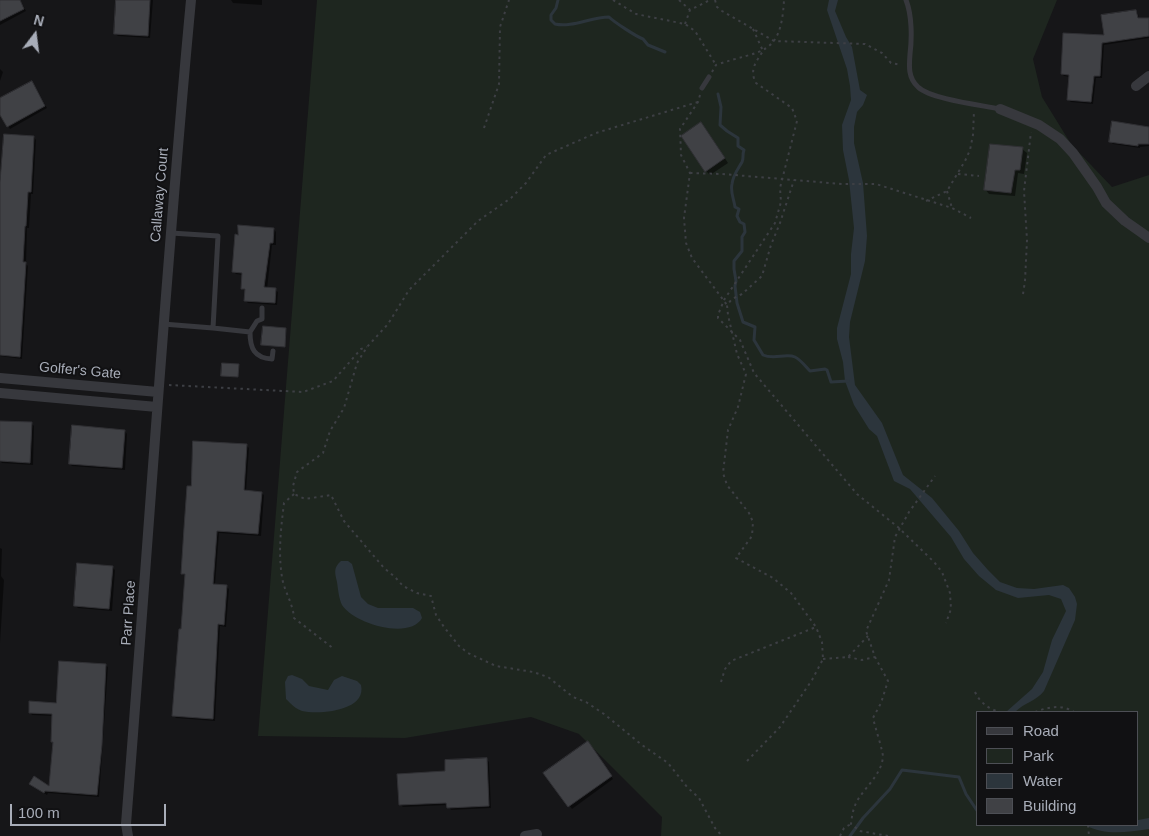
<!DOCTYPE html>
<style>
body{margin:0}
#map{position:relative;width:1149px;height:836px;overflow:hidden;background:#161618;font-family:Helvetica,sans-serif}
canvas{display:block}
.legend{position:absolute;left:976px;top:711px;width:162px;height:115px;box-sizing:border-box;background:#111113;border:1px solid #4d4f55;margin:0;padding:6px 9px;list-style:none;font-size:15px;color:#a8adb8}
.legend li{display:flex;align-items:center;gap:10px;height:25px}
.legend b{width:25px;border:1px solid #4d4f55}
.north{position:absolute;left:10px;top:10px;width:50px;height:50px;-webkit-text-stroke:4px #111113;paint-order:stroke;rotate:15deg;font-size:14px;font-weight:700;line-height:20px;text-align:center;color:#a8adb8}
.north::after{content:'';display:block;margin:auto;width:18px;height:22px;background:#a8adb8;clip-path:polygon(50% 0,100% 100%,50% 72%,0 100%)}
.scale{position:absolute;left:10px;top:804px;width:156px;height:22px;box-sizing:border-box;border:2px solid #a8adb8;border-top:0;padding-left:6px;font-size:15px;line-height:18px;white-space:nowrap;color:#a8adb8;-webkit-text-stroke:4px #111113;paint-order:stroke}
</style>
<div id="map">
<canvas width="1149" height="836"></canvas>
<ul class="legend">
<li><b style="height:6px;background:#37383d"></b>Road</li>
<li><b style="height:14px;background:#1e261f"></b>Park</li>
<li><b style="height:14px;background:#2c353c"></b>Water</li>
<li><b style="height:14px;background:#404145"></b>Building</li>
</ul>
<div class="north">N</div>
<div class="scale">100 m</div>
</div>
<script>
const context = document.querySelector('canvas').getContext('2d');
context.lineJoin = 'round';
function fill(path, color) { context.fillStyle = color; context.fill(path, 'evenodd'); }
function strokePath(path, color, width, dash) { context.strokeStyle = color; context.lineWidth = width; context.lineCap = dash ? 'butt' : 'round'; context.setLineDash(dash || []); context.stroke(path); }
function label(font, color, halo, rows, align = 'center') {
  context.font = font + ' Helvetica,sans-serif'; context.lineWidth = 4; context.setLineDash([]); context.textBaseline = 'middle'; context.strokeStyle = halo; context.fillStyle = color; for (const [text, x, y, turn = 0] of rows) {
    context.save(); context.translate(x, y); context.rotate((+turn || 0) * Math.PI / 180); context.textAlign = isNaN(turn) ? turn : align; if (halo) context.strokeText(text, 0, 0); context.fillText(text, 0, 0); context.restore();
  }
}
const green = new Path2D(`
 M317,0H1057L1033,59L1042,97L1071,144L1112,187L1149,175V836H661L662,817L579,734L531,717L405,738L258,736ZM978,712H1138V825H978Z`);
const water = new Path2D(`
 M829,0H838L835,11L846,37L852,47L860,90L867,95L863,105L857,112L854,127V143L863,183L867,236L865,261L850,322L849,337L855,385L882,423L903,475L932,498L959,531L973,553L988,570L1000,582L1017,588L1034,589L1063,585L1069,588L1075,597L1077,604L1075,620L1044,691C1036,701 1024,703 1015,712H1006L1032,689L1043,672L1052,640L1066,611L1061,599L1049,595L1018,598L996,590L979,576L964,559L951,537L910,489L894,481L877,436L869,429L854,405L845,381L843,362L837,339V328L851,274V254L854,228L849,180L843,150L842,125L851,100L850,86L847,69L827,10Z
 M341,561H348L352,564L361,597L368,604L378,608H413L420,612L422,618C410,640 354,624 342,605C339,599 338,589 337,582C335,573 333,568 341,561Z
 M292,675L302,679L309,686L328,690L334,680L342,676L357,681L361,685C367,711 319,715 302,711C296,709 291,704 286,699L285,682L288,676Z
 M1149,818V829C1126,832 1106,836 1085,825H1138V820Z`);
const shadow = new Path2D(`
 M0,0H20L26,11L0,25Z
 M118,0H153L150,38L118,36L115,34Z
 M231,0H262V5L233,3Z
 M1136,11L1138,14L1139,19H1149V38L1104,45L1102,78H1096L1093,104L1071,102L1068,100L1070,77L1064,76L1062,74Z
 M0,69L3,72L0,81Z
 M34,85L47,108L10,129L0,112V100Z
 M1149,119V146L1140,147V148L1113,144L1110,141L1149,128Z
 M705,128L728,163L710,175L706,171Z
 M34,137L36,140L33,194H31L29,228H27L26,264L28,266L22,359L0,356V200Z
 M1022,149L1027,153L1024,174L1018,173L1015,196L989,194L985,189Z
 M274,229L276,232V245H272L267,289L275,290L278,292L277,305L248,303L245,300L246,291L242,288L243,275L236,274L234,272Z
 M286,329L285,347L263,344Z
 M0,422L32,424L34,426L33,465L2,463L0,461Z
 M125,431L127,434L125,470L72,466L70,464Z
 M246,445L249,448L246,492L261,493L264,495L261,536L219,533L215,585L226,586L229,589L226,627L220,626L215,721L176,718L174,716L186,576L183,574L192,487Z
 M0,548L2,549L1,576L4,580L0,643Z
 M112,567L115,570L112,611L78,608L75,605Z
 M105,665L108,667L99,797L48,793L47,795L33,786L50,788L54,743L52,741L53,716L32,715L30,712L57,704Z
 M590,745L613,779L572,809L545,773Z
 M487,760L489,762L491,808L451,810L448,805L403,807L400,804L446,772Z`);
const stream = new Path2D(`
 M558,0L556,8L551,15V20L555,24C572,28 591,17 609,17C614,22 637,37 643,39L648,45L665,52
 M718,94L721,107L720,125L727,131L738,138V146L744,150C742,155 744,158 742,162C738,169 733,175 732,184C730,192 734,199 735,207L739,209L737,216L740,222L744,224L745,232L742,237V251L734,261V269L736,281L735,286L737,303L743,322L755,327L754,340L763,355C774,360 786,353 795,357C801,360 805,366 810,371L825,369L827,370L831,382L848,381
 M850,836L863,818L890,789L902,770L959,777L966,794L978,812`);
const building = new Path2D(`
 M0,0H20L24,9L0,21Z
 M116,0H150L148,36L114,34Z
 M1136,10L1138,18H1149V36L1102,43L1100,76H1094L1091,102L1067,100L1069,75L1061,74L1063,33L1104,35L1101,15Z
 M32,81L45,106L7,127L0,115V98Z
 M1112,121L1149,127V144H1138V146L1109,142Z
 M701,122L725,158L705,172L681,136Z
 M4,134L34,136L31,192H28L26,226H25L23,262H26L20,357L0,355V182Z
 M990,144L1023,147L1020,170H1015L1011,193L984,190Z
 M238,225L274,228L273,243H270L264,287L276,288L275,303L244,301L245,289H241L242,273L232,272L235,234L238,235Z
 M263,326L286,328L285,347L261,345Z
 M222,363L239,364L238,377L221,376Z
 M0,421L32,422L30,463L0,461Z
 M72,425L125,430L122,468L69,464Z
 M193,441L247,444L244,490L262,492L258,534L217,531L213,584L227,585L224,625L218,624L213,719L172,716L179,629H181L185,574H181L184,528L187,486H191Z
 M77,563L113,566L109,609L74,606Z
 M59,661L106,664L102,745L97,795L45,791L44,793L29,784L34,776L49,786L53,742H51L52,714L29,713V701L56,703Z
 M588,741L612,776L568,807L543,773Z
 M487,758L489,806L447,808L446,803L399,805L397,774L445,771V760Z`);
const path = new Path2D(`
 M613,0L636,14L685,24L695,31L716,65
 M679,0L690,10
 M715,0L717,7L722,11L774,41L865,44L882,53L891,63L901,65
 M685,24L690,10L710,0
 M753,29L763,51C756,62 749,70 756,83L792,108L797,121L780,188L781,202L775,223L724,300L718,315V318L740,340L754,373L857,494L899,528L934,562L942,572L950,593L951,609L946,623
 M712,72L716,65C761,49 781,58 784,0
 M700,95L698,102L680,129L681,155L690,173L684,218L686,243L692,258L727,305
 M698,102L596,133L546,155L526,183L511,198L478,221L409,290L388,324L367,347L357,363L344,408L330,431L323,453L297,472L293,486L294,494L305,499L331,495L344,521L384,568L395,577L403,586L417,593L431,596L436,615L444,627L459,646L468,653L496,666L533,672L548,677L573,697L586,702L604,714L642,745L668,763L687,787L699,798L715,828L722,836
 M484,128L499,84L500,27L509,0
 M690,173L722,174L842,184H876L952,208L971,218
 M958,174L979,176
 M947,191L952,208
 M926,201L947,191L965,161L970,150L973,135L974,111
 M1023,294L1025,281L1027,240L1024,191L1031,132
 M169,385L303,392L333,381L361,349L367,347
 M294,494L284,503C281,528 278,552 282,577C284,591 293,603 294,618L334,649
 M848,657L862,660L875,657
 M823,659L848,657L868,636
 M721,682L725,669L731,661L816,627
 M975,692C980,703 990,710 1001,712
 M1035,712C1048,707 1062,704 1074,712
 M747,761L780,727L812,680L823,659L822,642L816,627L791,593L773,578L736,558L752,536L753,522L749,513L727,485L723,473L728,430L738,407L746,374L737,354L728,315L727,305L732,299L742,294L762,276L771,245L780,223L794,180
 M1088,825L1089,836
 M840,836L844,828L851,824
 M888,836L860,831L851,824C852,815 853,809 857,801C866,786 881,775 883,757C883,751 875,727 873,718L881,703L888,681L875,657L866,631L889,580L895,537L909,512L935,476`);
const service = new Path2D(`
 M906,0C912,15 912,38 910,54C909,66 908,78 918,87C930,99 981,105 1000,109
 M702,88L709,77
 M163,324L213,328L218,236L171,233
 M213,328L250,332C250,348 254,358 272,359L273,351
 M250,332L257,321L262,319V308`);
const minor = new Path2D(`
 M1136,86L1149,76
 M1000,109L1039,125L1060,139L1073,153L1097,187L1106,203L1125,221L1149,238
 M0,378L158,392
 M0,393L157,407
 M128,836L126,824C148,549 165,274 191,0
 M525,836L537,834`);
const streetNames = [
 ["Callaway Court",160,195,-85],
 ["Golfer's Gate",80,371,5],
 ["Parr Place",129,613,-86]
];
fill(green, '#1e261f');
fill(water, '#2c353c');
fill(shadow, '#0007');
strokePath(stream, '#2c353c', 3);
fill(building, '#404145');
strokePath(building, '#303034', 1);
strokePath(path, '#3d3f44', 2, [2.5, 4]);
strokePath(service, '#37383d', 5);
strokePath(minor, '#37383d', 10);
label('14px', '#a8adb8', '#111113', streetNames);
</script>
